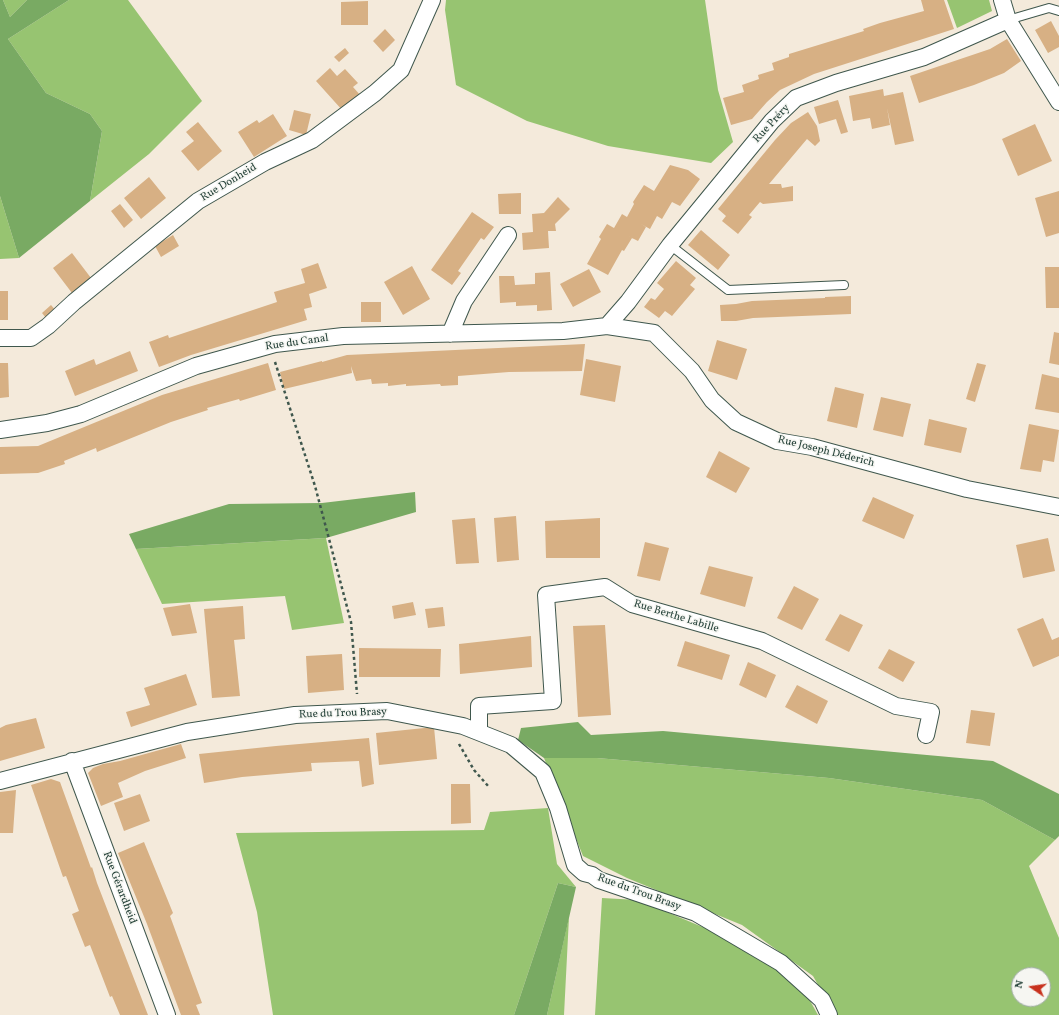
<!DOCTYPE html>
<meta charset="utf-8">
<style>
body{margin:0}
#map{position:relative;width:1059px;height:1015px;overflow:hidden;background:#f4eadb;font-family:Vollkorn,serif}
canvas{display:block}
.north{position:absolute;left:1011px;top:967px;width:40px;height:40px;box-sizing:border-box;background:#f6f6f2;border:1px solid #a0aca6;border-radius:50%;rotate:283deg;font-size:11px;font-weight:700;line-height:16px;text-align:center;color:#1f3d34}
.north::after{content:'';display:block;margin:auto;width:14px;height:18px;background:#c8321e;clip-path:polygon(50% 0,100% 100%,50% 72%,0 100%)}
</style>
<div id="map">
<canvas width="1059" height="1015"></canvas>
<div class="north">N</div>
</div>
<script>
const context = document.querySelector('canvas').getContext('2d');
context.lineJoin = 'round';
function fill(path, color) { context.fillStyle = color; context.fill(path, 'evenodd'); }
function strokePath(path, color, width, dash) { context.strokeStyle = color; context.lineWidth = width; context.lineCap = dash ? 'butt' : 'round'; context.setLineDash(dash || []); context.stroke(path); }
function label(font, color, halo, rows, align = 'center') {
  context.font = font + ' Vollkorn,serif'; context.lineWidth = 3; context.setLineDash([]); context.textBaseline = 'middle'; context.strokeStyle = halo; context.fillStyle = color; for (const [text, x, y, turn = 0] of rows) {
    context.save(); context.translate(x, y); context.rotate((+turn || 0) * Math.PI / 180); context.textAlign = isNaN(turn) ? turn : align; if (halo) context.strokeText(text, 0, 0); context.fillText(text, 0, 0); context.restore();
  }
}
const green = new Path2D(`
 M3,0H27L10,17Z
 M69,0H128L202,101L149,154L90,201L102,131L90,114L46,93L8,39Z
 M446,0H705L718,90L733,142L711,163L608,146L527,121L456,85L445,10Z
 M947,0H989L992,11L957,28Z
 M0,196L19,258L0,259Z
 M326,538L344,623L292,630L285,596L162,604L136,549Z
 M544,758H597L829,778L982,800L1055,840L1029,866L1059,938V1015H835L813,976L742,925L627,878L583,856ZM1019,975H1043V999H1019Z
 M548,808L557,864L576,887L558,883L514,1015H273L257,912L236,833L484,830L490,812Z
 M602,898L638,900L736,941L803,988L818,1015H595Z
 M569,917L564,1015H547Z`);
const forest = new Path2D(`
 M0,0H3L10,17L27,0H69L8,39L46,93L90,114L102,131L90,201L19,258L0,196Z
 M415,492L416,512L326,538L136,549L129,534L229,504L322,503Z
 M578,722L591,735L663,731L993,761L1059,794V836L1055,840L982,800L829,778L597,758H544L518,740L521,728Z
 M558,883L576,887L547,1015H514Z`);
const building = new Path2D(`
 M921,0H944L954,29L814,74L780,90L767,102L752,119L731,125L723,98L744,92L742,85L759,79L758,75L774,70L772,63L789,57V54L864,31L863,29L880,23L924,11Z
 M368,1V25H341V2Z
 M1051,21L1059,36V47L1048,53L1035,30Z
 M385,29L395,40L383,52L373,41Z
 M1007,39L1021,61L1004,73L974,85L919,103L910,76L990,49Z
 M345,48L349,53L339,62L334,57Z
 M330,68L337,76L345,69L358,83L353,87L361,96L343,111L316,81Z
 M883,89L884,96L903,92L914,141L895,145L887,108L890,125L872,129L870,118L853,121L849,96Z
 M838,100L848,132L841,134L836,119L819,124L814,107Z
 M294,110L311,114L306,135L289,130Z
 M808,112L817,126L820,141L815,146L807,139L769,184H781L782,188L793,186V201L763,204L760,202L749,215L752,217L738,234L722,221L726,216L718,209L775,140L791,123Z
 M273,114L287,136L254,157L238,132L257,120L259,123Z
 M198,122L222,151L198,171L181,151L194,141L186,132Z
 M1035,124L1052,161L1018,176L1002,139Z
 M670,165L688,170L700,179L680,206L672,202L662,219L657,216L650,229L641,224L646,227L638,241L628,236L632,238L624,251L622,250L608,275L587,264L601,239L599,237L607,224L614,228L622,214L627,217L634,204L633,202L644,185L654,191Z
 M149,177L166,198L141,219L124,198Z
 M1059,191V233L1046,237L1035,198Z
 M521,193V214H499L498,194Z
 M558,197L570,209L555,224L556,231H548L549,248L523,250L522,233L533,232L532,214L544,213Z
 M120,204L133,220L124,228L111,211Z
 M472,212L494,227L484,240L481,238L458,271L461,273L452,285L431,270Z
 M701,230L730,255L718,270L688,245Z
 M173,235L179,246L161,257L155,246Z
 M72,253L91,278L72,293L53,268Z
 M676,261L696,278L690,285L695,289L672,316L665,311L659,318L644,307L651,298L655,300L664,289L657,283Z
 M318,263L327,288L309,294L312,307L304,309L307,320L191,355L159,367L149,342L168,335L169,338L277,302L274,292L305,283L301,269Z
 M412,266L430,299L403,315L384,282Z
 M1045,267H1059V308H1046Z
 M589,269L601,292L573,307L560,284Z
 M550,272L552,310L537,311V305L516,306V302L500,303L499,276H514L515,285L535,284V273Z
 M0,291H8V320H0Z
 M851,296V314L753,318L736,321H721L720,305L736,304L752,301L825,298V297Z
 M361,302H381V322H361Z
 M51,305L56,311L46,318L42,313Z
 M1054,332L1059,333V365L1049,363Z
 M717,340L747,349L737,380L708,371Z
 M585,344L582,371L509,372L458,376V385L441,386L440,384L406,386V384L388,386V383L372,384L371,379L356,381L351,366L352,373L284,389L280,372L322,361V362L347,355Z
 M130,351L138,371L75,396L65,371L94,359L96,365Z
 M586,359L621,366L615,402L580,395Z
 M0,363H8L9,397L0,398Z
 M268,363L276,390L240,401L239,399L207,408L208,410L171,422L97,452L96,448L64,461L65,464L38,473L0,474V447L38,446L162,395Z
 M977,363L986,365L975,402L966,399Z
 M1042,374L1059,378V413L1035,409Z
 M835,387L864,394L857,428L827,421Z
 M881,397L911,404L903,437L873,430Z
 M929,419L967,428L961,453L924,445Z
 M1029,424L1059,430L1054,462L1043,460L1041,472L1020,469Z
 M719,451L750,468L736,493L706,477Z
 M873,497L914,515L904,539L862,521Z
 M516,516L519,560L497,562L494,518Z
 M475,518L479,563L456,564L452,520Z
 M600,518V558H546L545,521Z
 M1048,538L1055,571L1023,578L1016,545Z
 M645,542L669,548L660,581L637,576Z
 M709,566L753,577L745,607L700,594Z
 M794,586L819,599L802,630L777,618Z
 M413,602L416,615L394,619L392,606Z
 M190,604L197,633L172,636L163,608Z
 M243,606L245,639L234,640L240,696L212,698L204,609Z
 M443,607L445,626L428,628L425,609Z
 M840,614L863,625L849,652L825,640Z
 M1043,618L1052,640L1059,637V656L1033,667L1017,629Z
 M605,625L611,715L578,717L573,626Z
 M531,636L532,667L460,674L459,644Z
 M685,641L730,655L722,680L677,666Z
 M359,648L441,649L440,677H359Z
 M889,649L915,662L903,682L878,668Z
 M342,654L344,690L308,693L306,656Z
 M748,662L776,675L766,698L739,685Z
 M186,674L197,705L131,727L126,712L150,705L144,688Z
 M797,685L828,701L817,724L785,707Z
 M971,710L995,713L990,746L966,743Z
 M36,718L45,748L0,761V728L6,725Z
 M434,727L437,759L379,765L376,733Z
 M369,738L374,784L362,787L359,761L311,763L312,771L242,777L204,783L199,754L276,746Z
 M181,744L186,758L145,771L118,783L123,797L101,806L88,773L93,768L103,764L120,761Z
 M51,779L60,782L91,868L92,867L97,883L148,1015H120L112,996L110,997L90,945L85,947L72,914L79,911L66,876L63,877L31,785Z
 M451,784H470L471,823L451,824Z
 M16,790L13,833H0V792Z
 M140,794L150,821L124,831L114,803Z
 M144,842L173,913L170,916L202,1003L196,1005L200,1015H181L147,924L118,853Z`);
const path = new Path2D(`
 M275,362L315,486L351,622L357,694
 M459,744L474,770L489,787`);
const lane = new Path2D(`
 M1008,20L1049,8L1059,11
 M670,245L728,290L844,285`);
const street = new Path2D(`
 M1002,0L1008,20L1059,102
 M607,326L628,302L670,245L772,121L796,98L836,83L924,57L1008,20
 M450,334L464,301L508,235
 M0,338H31L48,326L74,302L198,201L265,162L312,140L375,93L401,70L432,0
 M0,430L47,423L81,414L196,366L275,344L343,336L563,331L607,326L654,333L692,371L712,400L736,422L777,441L812,447L967,489L1059,507
 M479,732V706L553,701L546,595L605,587L632,604L762,641L896,706L931,712L926,735
 M72,761L167,1015
 M0,781L187,732L295,715L387,711L463,726L511,745L543,772L558,808L575,865L584,873L592,875L599,880L696,913L781,963L822,1000L829,1015`);
const streetNames = [
 ["Rue Préry",772,124,-47],
 ["Rue Donheid",229,183,-31],
 ["Rue du Canal",297,343,-8],
 ["Rue Joseph Déderich",826,452,14],
 ["Rue Berthe Labille",676,617,17],
 ["Rue du Trou Brasy",343,714,-2],
 ["Rue Gérardheid",119,888,69],
 ["Rue du Trou Brasy",639,893,20]
];
fill(green, '#97c471');
fill(forest, '#79aa63');
fill(building, '#d7b084');
strokePath(lane, '#3f574d', 10);
strokePath(street, '#3f574d', 18);
strokePath(path, '#3f574d', 2.5, [3, 3]);
strokePath(lane, '#fff', 8);
strokePath(street, '#fff', 16);
label('11px', '#1f3d34', '#f6f6f2', streetNames);
</script>
